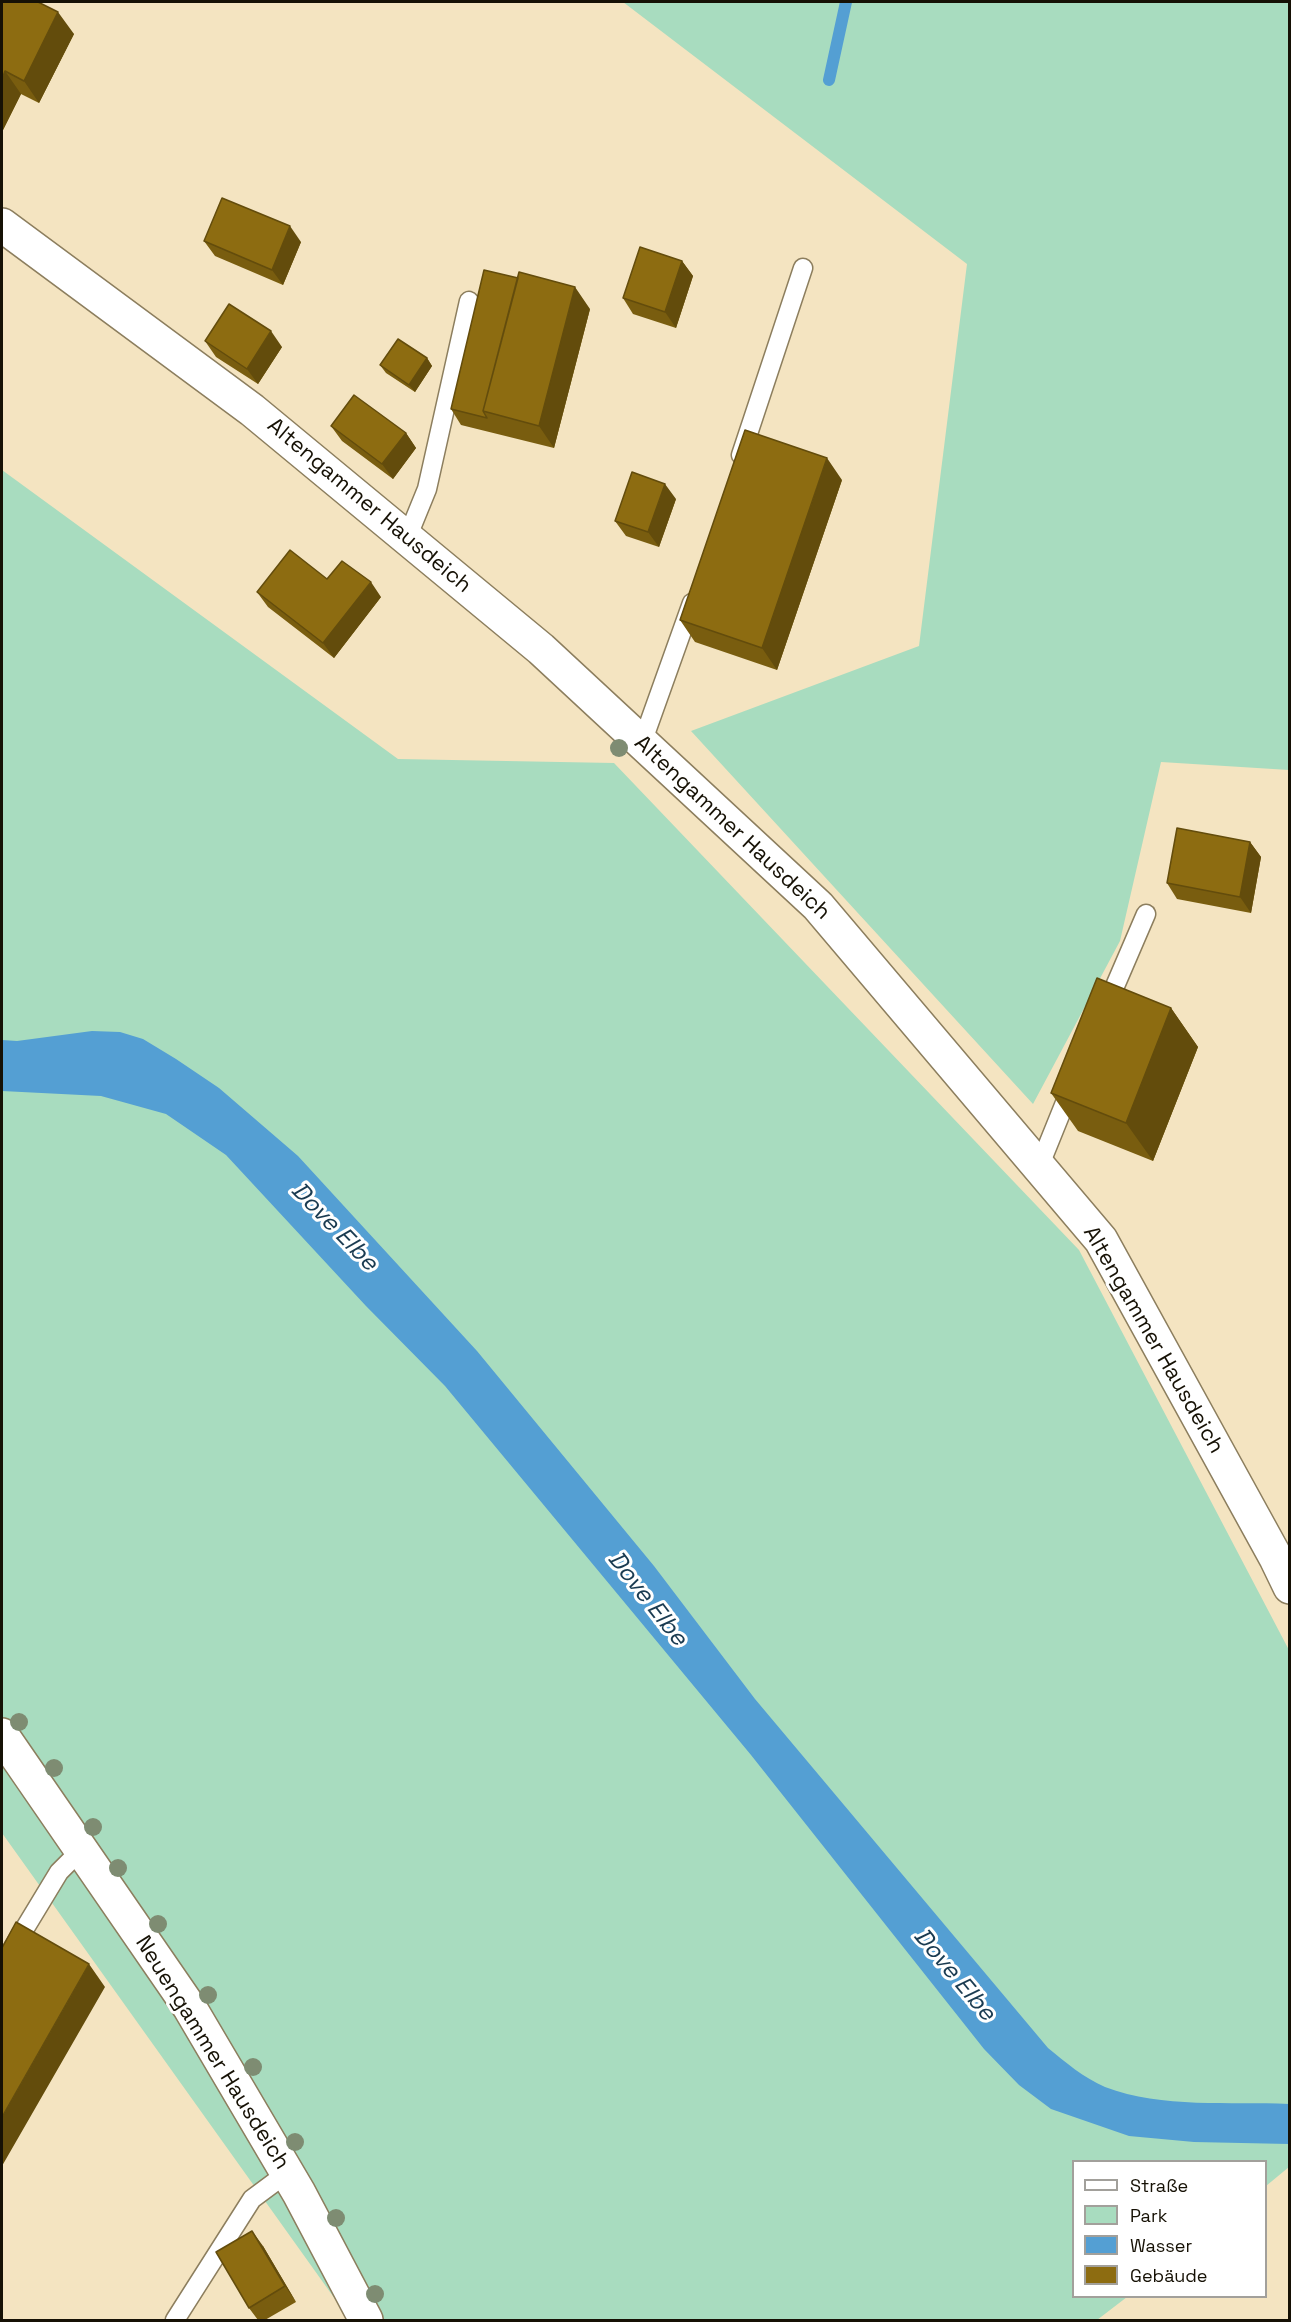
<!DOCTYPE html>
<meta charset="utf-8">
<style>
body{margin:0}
#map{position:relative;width:1291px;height:2322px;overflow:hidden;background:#f4e4c1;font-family:"Space Grotesk",sans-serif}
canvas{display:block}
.frame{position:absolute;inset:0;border:3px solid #161105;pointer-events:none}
.legend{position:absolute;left:1072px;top:2160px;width:195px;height:138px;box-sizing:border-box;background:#fff;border:2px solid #a2a09b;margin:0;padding:8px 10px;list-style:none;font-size:18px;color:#161105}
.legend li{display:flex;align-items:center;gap:12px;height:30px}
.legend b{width:30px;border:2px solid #a2a09b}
</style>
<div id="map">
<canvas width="1291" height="2322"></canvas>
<div class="frame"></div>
<ul class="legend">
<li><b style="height:8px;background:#fff"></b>Straße</li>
<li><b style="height:16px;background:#a8dcbf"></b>Park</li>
<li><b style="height:16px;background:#549fd3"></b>Wasser</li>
<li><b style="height:16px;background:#8d6c11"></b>Gebäude</li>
</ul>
</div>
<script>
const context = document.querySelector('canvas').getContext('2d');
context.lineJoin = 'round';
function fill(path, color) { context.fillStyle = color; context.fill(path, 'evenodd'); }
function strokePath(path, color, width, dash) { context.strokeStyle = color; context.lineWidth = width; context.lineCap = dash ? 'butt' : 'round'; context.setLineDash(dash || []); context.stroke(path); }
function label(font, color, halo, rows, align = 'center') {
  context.font = font + ' "Space Grotesk",sans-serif'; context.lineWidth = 6; context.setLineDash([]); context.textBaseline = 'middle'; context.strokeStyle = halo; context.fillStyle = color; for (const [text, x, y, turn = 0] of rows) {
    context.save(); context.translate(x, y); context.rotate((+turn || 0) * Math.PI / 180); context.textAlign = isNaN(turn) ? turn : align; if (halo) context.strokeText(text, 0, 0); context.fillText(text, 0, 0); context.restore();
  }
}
const green = new Path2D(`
 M623,2H1289V770L1161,762L1120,941L1033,1104L691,731L919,646L967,264Z
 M2,470L398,759L614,763L1079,1250L1290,1652L1289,2167L1266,2186V2162H1074V2296L1127,2297L1097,2320H350L2,1833Z`);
const water = new Path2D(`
 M92,1031L120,1032L143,1039L176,1059L219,1088L298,1156L477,1351L654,1566L755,1699L1048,2048C1065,2062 1084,2078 1105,2087C1163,2109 1229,2101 1289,2104V2144L1194,2142L1129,2136L1051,2109L1019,2085L984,2049L751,1755L445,1386L366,1306L226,1155L166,1114L101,1096L2,1091V1040L17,1041Z`);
const stream = new Path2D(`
 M829,80L846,2`);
const service = new Path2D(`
 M741,455L803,268
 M407,538L427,489L469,301
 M642,743L692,603
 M1106,1007L1146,914
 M1039,1167L1071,1088
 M2,1966L59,1872L81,1850
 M175,2320L252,2199L287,2173`);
const minor = new Path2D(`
 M2,225L252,410L541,649L818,906L1101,1240L1276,1558L1290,1587`);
const tertiary = new Path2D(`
 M2,1735L190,2008L299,2193L366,2320`);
const trees = [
 [619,748],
 [19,1722],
 [54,1768],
 [93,1827],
 [118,1868],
 [158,1924],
 [208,1995],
 [253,2067],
 [295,2142],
 [336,2218],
 [375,2294]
];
const wall = new Path2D(`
 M2,2L74,34L39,103L21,94L2,132Z
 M204,241L301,242L283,285L215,256Z
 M682,261L693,276L676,328L633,314L623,298Z
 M590,309L554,448L461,425L451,409Z
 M205,341L282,347L258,384L216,357Z
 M427,358L432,366L415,392L386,373L380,365Z
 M331,426L406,433L416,448L393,479L342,441Z
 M842,480L777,670L695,642L680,620Z
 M676,499L659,547L626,536L615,521Z
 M257,592L381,597L334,658L268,607Z
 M1250,842L1261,857L1251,913L1177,899L1167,883Z
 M1171,1008L1198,1047L1153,1161L1078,1131L1051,1093Z
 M263,2246L296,2302L265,2320H258L249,2308Z`);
const shadedWall = new Path2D(`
 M58,12L74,34L39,103L24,81Z
 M5,71L21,94L2,132V79Z
 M290,226L301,242L283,285L272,270Z
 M682,261L693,276L676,328L665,312Z
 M575,287L590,309L554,448L539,426Z
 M271,331L282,347L258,384L247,369Z
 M427,358L432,366L415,392L409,385Z
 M406,433L416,448L393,479L382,464Z
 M827,458L842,480L777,670L762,648Z
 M665,484L676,499L659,547L648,532Z
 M371,582L381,597L334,658L323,643Z
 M1250,842L1261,857L1251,913L1240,897Z
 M1171,1008L1198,1047L1153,1161L1126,1123Z
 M89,1964L105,1987L2,2166V2117Z
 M252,2231L263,2246L296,2302L285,2286Z`);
const building = new Path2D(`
 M2,2H38L58,12L24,81L5,71L2,79Z
 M222,198L290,226L272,270L204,241Z
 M640,247L682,261L665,312L623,298Z
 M484,270L518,278L483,411L487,418L451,409Z
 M519,272L575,287L539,426L483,411Z
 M229,304L271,331L247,369L205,341Z
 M398,339L427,358L409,385L380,365Z
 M354,395L406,433L382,464L331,426Z
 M745,430L827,458L762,648L680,620Z
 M632,472L665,484L648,532L615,521Z
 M290,550L327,579L342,561L371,582L323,643L257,592Z
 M1177,828L1250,842L1240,897L1167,883Z
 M1097,978L1171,1008L1126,1123L1051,1093Z
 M16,1922L89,1964L2,2117V1948Z
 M252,2231L285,2286L249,2308L216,2252Z`);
const streetNames = [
 ["Altengammer Hausdeich",369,506,40],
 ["Altengammer Hausdeich",732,828,43],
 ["Altengammer Hausdeich",1153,1340,60],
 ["Neuengammer Hausdeich",212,2053,58]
];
const waterNames = [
 ["Dove Elbe",334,1227,46],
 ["Dove Elbe",647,1599,52],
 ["Dove Elbe",954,1975,50]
];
fill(green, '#a8dcbf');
fill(water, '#549fd3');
strokePath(stream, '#549fd3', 12);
strokePath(service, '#8c7e5e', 21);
strokePath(minor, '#8c7e5e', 36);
strokePath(tertiary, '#8c7e5e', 36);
strokePath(service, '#fff', 18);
strokePath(minor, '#fff', 33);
strokePath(tertiary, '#fff', 33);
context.fillStyle = '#7e8c72';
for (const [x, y] of trees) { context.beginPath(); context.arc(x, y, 9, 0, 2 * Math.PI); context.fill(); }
fill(wall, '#795d0f');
fill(shadedWall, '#634c0c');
fill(building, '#8d6c11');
strokePath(building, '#634c0c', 1.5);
label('22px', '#161105', '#fff', streetNames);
label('italic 24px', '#1a3b51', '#fff', waterNames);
</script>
